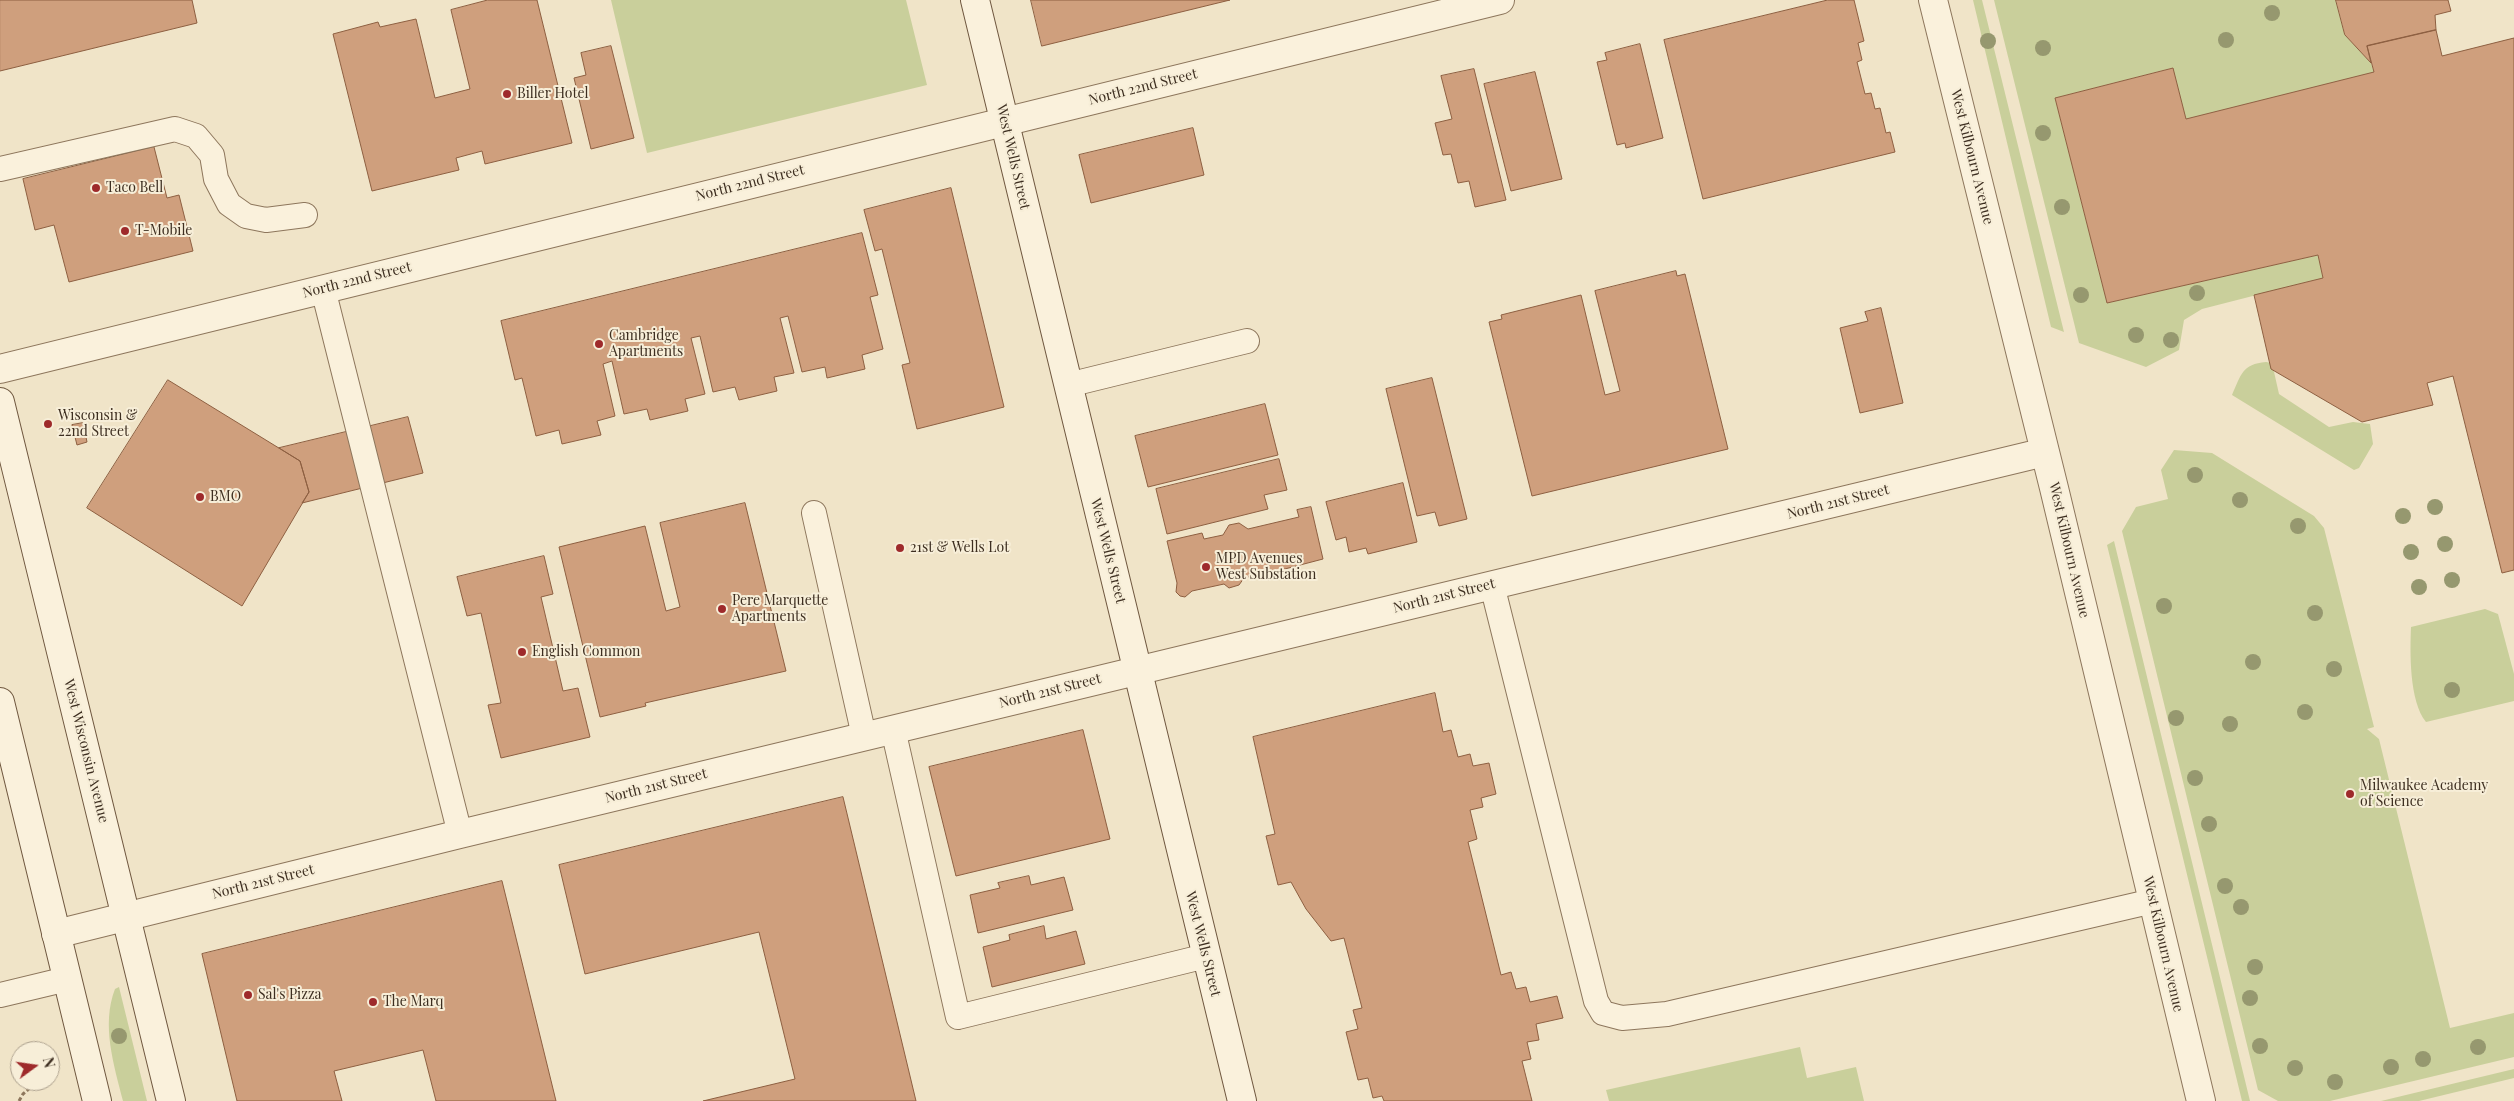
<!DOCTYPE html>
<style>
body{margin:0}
#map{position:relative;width:2514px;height:1101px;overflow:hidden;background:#f0e4c8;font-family:"Playfair Display",serif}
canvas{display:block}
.north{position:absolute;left:10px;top:1041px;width:50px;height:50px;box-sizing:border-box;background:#f7eed8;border:1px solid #ada18e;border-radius:50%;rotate:76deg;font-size:14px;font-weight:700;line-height:20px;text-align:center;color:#3d2e20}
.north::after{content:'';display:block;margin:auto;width:18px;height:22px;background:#9e2a2b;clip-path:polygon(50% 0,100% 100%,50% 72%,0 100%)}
</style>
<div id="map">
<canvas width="2514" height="1101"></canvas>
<div class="north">N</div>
</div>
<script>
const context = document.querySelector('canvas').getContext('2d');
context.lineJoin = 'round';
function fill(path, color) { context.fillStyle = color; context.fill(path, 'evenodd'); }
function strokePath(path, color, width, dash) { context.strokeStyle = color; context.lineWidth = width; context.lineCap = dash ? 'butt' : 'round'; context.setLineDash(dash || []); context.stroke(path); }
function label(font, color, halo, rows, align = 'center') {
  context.font = font + ' "Playfair Display",serif'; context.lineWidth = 4; context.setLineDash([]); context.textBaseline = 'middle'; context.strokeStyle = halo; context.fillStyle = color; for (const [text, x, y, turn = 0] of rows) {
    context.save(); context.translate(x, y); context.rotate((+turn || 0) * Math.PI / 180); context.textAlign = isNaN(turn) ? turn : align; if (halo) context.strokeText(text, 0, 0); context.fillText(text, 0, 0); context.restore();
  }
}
const green = new Path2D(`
 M611,0H906L927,85L647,153Z
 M1973,0H1982L2064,332L2051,327Z
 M1994,0H2336L2345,35L2371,63L2374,72L2186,119L2172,68L2055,98L2107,303L2318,255L2323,278L2202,309L2184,320L2179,350L2146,367L2079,343Z
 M2266,362L2272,363L2279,394L2329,427L2353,422L2370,424L2373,444L2359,468L2354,470L2232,395C2241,375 2242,364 2266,362Z
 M2174,450L2212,453L2314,516L2324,528L2374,727L2367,729L2379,739L2450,1028L2514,1013V1057L2330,1101H2278L2258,1090L2122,531L2136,507L2168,499L2161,470Z
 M2114,541L2250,1101H2242L2107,545Z
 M2485,609L2498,614L2514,674V701L2426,722C2409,701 2410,652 2411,627Z
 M119,987L147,1101H123C114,1065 101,1025 115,989Z
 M1800,1047L1807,1078L1856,1067L1864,1101H1609L1606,1090Z
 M2514,1069V1078L2419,1101H2381Z`);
const building = new Path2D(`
 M0,0H192L197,23L0,71Z
 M488,0H537L572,143L485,164L482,151L456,158L459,170L372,191L333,34L378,22L380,27L416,19L435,98L470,89L451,10Z
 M1031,0H1230L1042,46Z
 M1828,0H1854L1864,41L1858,43L1862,60L1857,62L1865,94L1871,93L1875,109L1880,108L1886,133L1890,132L1895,152L1703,199L1664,40Z
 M2336,0H2448L2451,11L2435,15L2436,30L2367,46L2371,63L2345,35Z
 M2436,30L2442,56L2514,38V570L2502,573L2453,376L2427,383L2433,405L2362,422L2271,369L2254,295L2323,278L2318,255L2107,303L2055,98L2173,68L2186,119L2374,72L2367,46Z
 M1640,44L1663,138L1626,148L1625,143L1617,145L1597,62L1607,60L1605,53Z
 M611,46L634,138L591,149L574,78L586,75L581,53Z
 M1474,69L1506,200L1475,207L1469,181L1458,183L1451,154L1443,155L1435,123L1452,119L1441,76Z
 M1535,72L1562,179L1511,191L1484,84Z
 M1193,128L1204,175L1091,203L1079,155Z
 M154,147L167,198L179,195L193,251L69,282L54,225L35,230L23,179Z
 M951,188L1004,407L917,429L902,365L910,363L882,249L875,251L864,210Z
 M862,233L878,295L870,297L883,349L862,355L865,369L827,378L825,367L802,372L788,316L780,318L794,373L774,377L777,391L739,400L735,387L713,392L700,336L691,338L705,394L685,399L688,411L650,420L647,409L624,414L612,361L603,364L615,416L597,421L601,435L562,444L559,430L536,436L522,378L515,380L501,321Z
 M1676,271L1677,276L1685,274L1728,449L1532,496L1489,322L1502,319L1501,315L1581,295L1605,395L1620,391L1595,291Z
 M1881,308L1903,403L1860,413L1840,328L1868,321L1865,312Z
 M1432,378L1467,519L1439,526L1435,512L1417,516L1386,389Z
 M168,380L300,461L309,492L242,606L87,508Z
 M1265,404L1278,455L1148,487L1135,436Z
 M408,417L423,473L302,503L309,492L300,461L279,448Z
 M83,423L87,442L77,445L72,425Z
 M1279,459L1287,490L1264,495L1268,509L1167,534L1156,489Z
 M1403,483L1417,542L1368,554L1366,548L1349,552L1346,537L1336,540L1326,502Z
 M745,503L786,671L645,703L646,706L600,717L559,547L645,526L666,611L680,607L660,523Z
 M1311,507L1323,559L1281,570L1276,578L1268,580L1260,574L1244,578L1239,585L1229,588L1224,584L1192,591L1185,597L1180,596L1176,592L1177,583L1167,541L1202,533L1204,539L1223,535L1229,525L1239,523L1248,529L1299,517L1297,510Z
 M544,556L553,594L541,597L563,691L578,688L590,737L501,758L488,705L501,703L481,613L467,616L457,577Z
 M1435,693L1443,732L1451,730L1458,757L1470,754L1473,766L1489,763L1496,794L1481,798L1483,807L1470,810L1477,839L1468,842L1501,975L1511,972L1516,989L1526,987L1530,1002L1557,996L1563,1018L1536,1024L1539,1040L1527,1042L1531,1059L1522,1061L1532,1101H1384L1382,1096L1373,1098L1368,1078L1358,1080L1346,1032L1358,1029L1353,1010L1362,1008L1344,938L1331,941L1306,909L1291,882L1278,885L1266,836L1275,834L1253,737Z
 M1083,730L1110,839L956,876L929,767Z
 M843,797L916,1101H703L795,1079L759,932L585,974L559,865Z
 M1029,876L1031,885L1064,877L1073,910L978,933L970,895L1000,888L998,883Z
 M502,881L556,1101H436L423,1050L334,1071L342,1101H237L202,954Z
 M1044,926L1046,939L1076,931L1085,964L992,987L983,947L1010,940L1009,935Z`);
const path = new Path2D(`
 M19,1101L23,1094L38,1081`);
const lane = new Path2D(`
 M0,169L175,129L196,136L212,155L216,179L229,204L246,216L266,220L305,215
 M323,289L460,834
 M1068,385L1247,341
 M814,513L864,736
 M1492,585L1596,1001L1603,1013L1622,1018L1667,1014L2153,901
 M893,729L958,1017L1206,956
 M0,995L67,979`);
const street = new Path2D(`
 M1933,0L2054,488L2201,1101
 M0,369L1500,0
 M56,934L460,834L2045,452`);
const secondary = new Path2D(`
 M975,0L1242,1101
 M0,402L171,1101
 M0,702L97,1101`);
const trees = [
 [2272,13],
 [2226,40],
 [1988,41],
 [2043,48],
 [2043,133],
 [2062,207],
 [2197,293],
 [2081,295],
 [2136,335],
 [2171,340],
 [2195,475],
 [2240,500],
 [2435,507],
 [2403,516],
 [2298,526],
 [2445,544],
 [2411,552],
 [2452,580],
 [2419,587],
 [2164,606],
 [2315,613],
 [2253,662],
 [2334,669],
 [2452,690],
 [2305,712],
 [2176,718],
 [2230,724],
 [2195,778],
 [2209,824],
 [2225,886],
 [2241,907],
 [2255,967],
 [2250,998],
 [119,1036],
 [2260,1046],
 [2478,1047],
 [2423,1059],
 [2391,1067],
 [2295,1068],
 [2335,1082]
];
const markers = [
 [507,94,5,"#9e2a2b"],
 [96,188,5,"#9e2a2b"],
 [125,231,5,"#9e2a2b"],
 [599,344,5,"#9e2a2b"],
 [48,424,5,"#9e2a2b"],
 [200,497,5,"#9e2a2b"],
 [900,548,5,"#9e2a2b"],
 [1206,567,5,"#9e2a2b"],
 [722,609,5,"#9e2a2b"],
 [522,652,5,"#9e2a2b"],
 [2350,794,5,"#9e2a2b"],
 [248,995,5,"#9e2a2b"],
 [373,1002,5,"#9e2a2b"]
];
const streetNames = [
 ["North 22nd Street",1143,87,-14],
 ["West Wells Street",1013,157,77],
 ["West Kilbourn Avenue",1972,157,76],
 ["North 22nd Street",750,183,-14],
 ["North 22nd Street",357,280,-14],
 ["North 21st Street",1838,502,-14],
 ["West Kilbourn Avenue",2069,550,77],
 ["West Wells Street",1108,551,76],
 ["North 21st Street",1444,596,-14],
 ["North 21st Street",1050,691,-14],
 ["West Wisconsin Avenue",86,751,76],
 ["North 21st Street",656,786,-14],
 ["North 21st Street",263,882,-14],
 ["West Wells Street",1203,944,76],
 ["West Kilbourn Avenue",2163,944,77]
];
const poiNames = [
 ["Biller Hotel",517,94],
 ["Taco Bell",106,188],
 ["T-Mobile",135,231],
 ["Cambridge",609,336],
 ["Apartments",609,352],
 ["Wisconsin &",58,416],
 ["22nd Street",58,432],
 ["BMO",210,497],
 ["21st & Wells Lot",910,548],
 ["MPD Avenues",1216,559],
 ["West Substation",1216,575],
 ["Pere Marquette",732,601],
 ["Apartments",732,617],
 ["English Common",532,652],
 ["Milwaukee Academy",2360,786],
 ["of Science",2360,802],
 ["Sal's Pizza",258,995],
 ["The Marq",383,1002]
];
fill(green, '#c9cf9b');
fill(building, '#cf9f7d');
strokePath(building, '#8d5f41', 1);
strokePath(lane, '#8d765c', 26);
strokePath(street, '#8d765c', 30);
strokePath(secondary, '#6f573f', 30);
strokePath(path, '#8d765c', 3, [4, 2.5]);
strokePath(lane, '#faf1dc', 24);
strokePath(street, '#faf1dc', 28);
strokePath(secondary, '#faf1dc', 28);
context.fillStyle = '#96986f';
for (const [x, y] of trees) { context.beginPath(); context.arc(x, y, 8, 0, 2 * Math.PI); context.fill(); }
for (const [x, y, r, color] of markers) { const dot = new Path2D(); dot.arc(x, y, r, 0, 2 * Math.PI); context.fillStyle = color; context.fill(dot); strokePath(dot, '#f7eed8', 2); }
label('14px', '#3d2e20', '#f7eed8', streetNames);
label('14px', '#3d2e20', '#f7eed8', poiNames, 'left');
</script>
